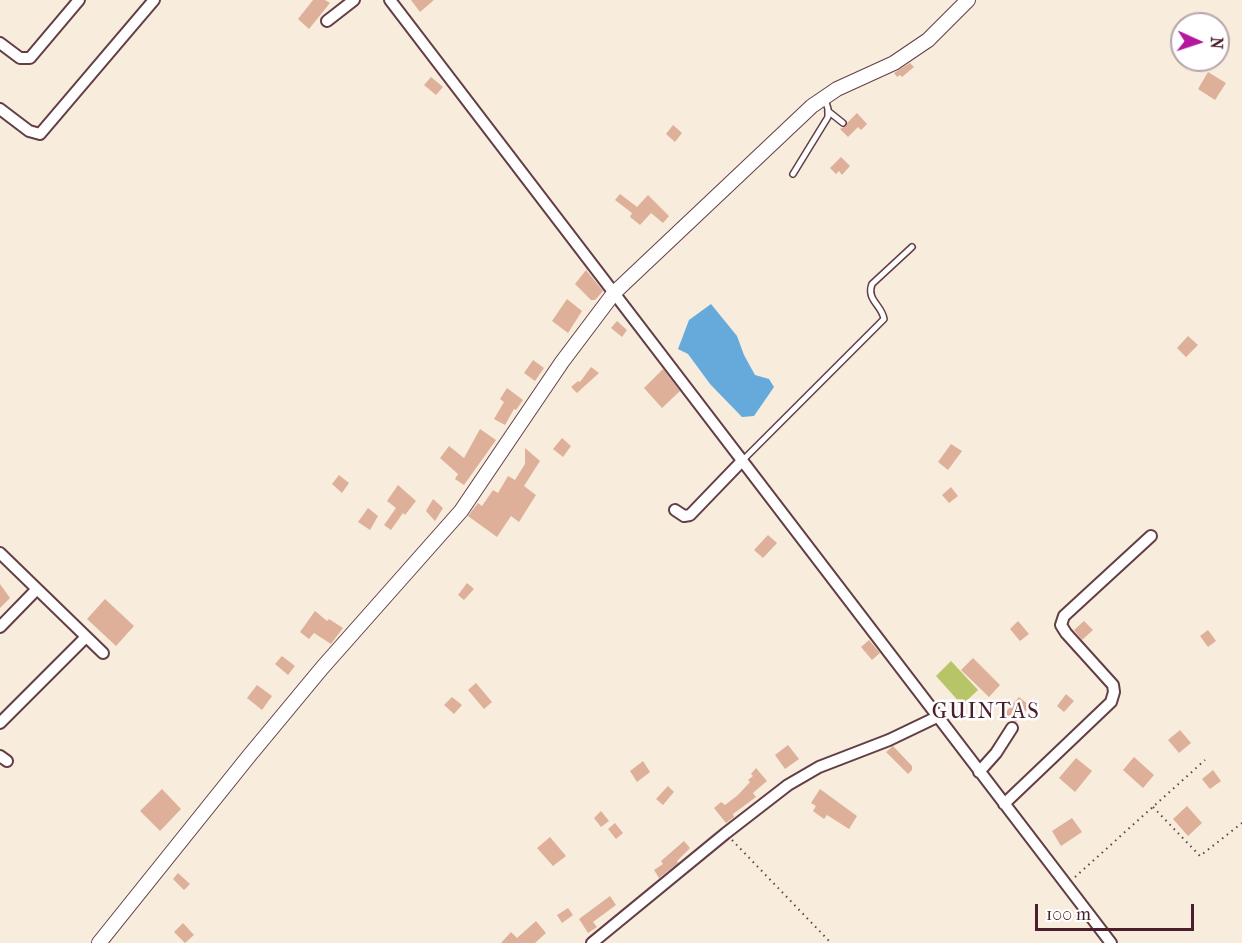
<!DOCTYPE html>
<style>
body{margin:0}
#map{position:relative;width:1242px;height:943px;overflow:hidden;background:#f8ecdc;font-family:"IM FELL French Canon",serif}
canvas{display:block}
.north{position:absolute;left:1170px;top:12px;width:60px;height:60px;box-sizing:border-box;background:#fff;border:2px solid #b7a5aa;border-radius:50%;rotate:93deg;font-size:16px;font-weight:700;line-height:24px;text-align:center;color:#4a1f2b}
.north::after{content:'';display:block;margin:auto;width:21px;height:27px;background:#b5179e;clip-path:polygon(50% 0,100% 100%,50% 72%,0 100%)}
.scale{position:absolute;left:1035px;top:904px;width:159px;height:27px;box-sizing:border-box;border:3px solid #4a1f2b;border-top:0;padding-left:8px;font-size:18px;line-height:21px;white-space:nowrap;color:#4a1f2b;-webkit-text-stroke:4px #fff;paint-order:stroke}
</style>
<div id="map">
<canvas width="1242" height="943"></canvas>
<div class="north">N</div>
<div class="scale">100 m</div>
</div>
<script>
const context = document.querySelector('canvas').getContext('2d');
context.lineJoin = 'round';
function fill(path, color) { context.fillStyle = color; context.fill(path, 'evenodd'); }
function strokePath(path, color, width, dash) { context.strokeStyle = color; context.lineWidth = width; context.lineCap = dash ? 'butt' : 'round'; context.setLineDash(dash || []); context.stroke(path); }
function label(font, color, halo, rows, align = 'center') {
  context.font = font + ' "IM FELL French Canon",serif'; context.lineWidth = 5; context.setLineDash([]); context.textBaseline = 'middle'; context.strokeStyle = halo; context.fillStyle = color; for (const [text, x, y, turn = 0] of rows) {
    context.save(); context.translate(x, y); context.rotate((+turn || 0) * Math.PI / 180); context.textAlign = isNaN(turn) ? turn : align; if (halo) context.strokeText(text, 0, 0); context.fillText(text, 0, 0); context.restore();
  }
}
const green = new Path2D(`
 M951,661L978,690L962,705L936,676Z`);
const water = new Path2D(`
 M711,304L737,336L744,355L755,375L769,379L774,387L754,416L742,417L710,384L688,354L678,349L689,320Z`);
const building = new Path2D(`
 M313,0H325L330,3L309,29L298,19Z
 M411,0H434L420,12Z
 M1218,29L1230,38L1218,54Z
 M910,63L914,67L902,77L900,75L897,77L894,73Z
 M1208,72L1226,83L1215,100L1198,89Z
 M431,77L443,87L436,95L424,85Z
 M857,113L867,124L861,130L858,127L848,137L840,129L846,126L848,122Z
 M673,125L682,133L675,142L666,134Z
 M841,157L850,166L842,175L839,171L836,174L830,168Z
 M620,194L637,207L648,195L669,216L663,223L651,213L640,225L630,217L632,213L615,200Z
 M586,270L603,291L595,300H591L575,284Z
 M567,299L582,311L568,333L552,321Z
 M617,321L627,330L622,337L611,328Z
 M1188,336L1198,345L1186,357L1177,348Z
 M533,360L544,368L535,381L524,373Z
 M591,367L599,373L577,393L571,387L578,381L580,382Z
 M663,369L680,391L662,408L644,388Z
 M507,388L523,400L516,410L514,409L505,425L494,419L504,402L500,399Z
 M480,429L496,440L464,485L455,479L458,474L440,458L449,446L464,458Z
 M562,438L571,446L563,457L553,449Z
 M951,444L962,451L948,470L938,462Z
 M525,448L540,461L524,486L536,495L519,522L511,516L497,537L468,516L478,503L482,506L493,490L498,493L508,476L515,480L525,464Z
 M339,475L349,483L342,493L332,484Z
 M398,485L416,501L405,515L403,513L391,530L384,525L396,508L387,501Z
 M951,487L958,496L949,503L942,495Z
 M433,499L443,508L435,521L426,511Z
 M368,508L378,516L370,530L358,522Z
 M768,535L777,543L763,558L754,550Z
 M467,583L474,589L464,600L458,595Z
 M0,584L10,598L0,608Z
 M105,599L134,626L116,646L87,619Z
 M315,611L327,621L329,619L343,628L331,644L314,633L309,639L300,632Z
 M1018,621L1029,634L1020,641L1010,629Z
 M1084,621L1093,630L1082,640L1074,630Z
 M1208,630L1216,641L1208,647L1200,636Z
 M869,640L880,653L872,660L861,647Z
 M282,656L295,666L288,675L275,664Z
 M973,658L1000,685L989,697L961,670Z
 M476,683L492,702L484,709L468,690Z
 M257,685L272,696L262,710L247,698Z
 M1066,694L1074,701L1064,712L1057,706Z
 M452,697L462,705L454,714L444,705Z
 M1019,697L1030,706L1016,722L1004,714Z
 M1180,730L1191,743L1179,753L1168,740Z
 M788,745L799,759L785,769L775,755Z
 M893,746L912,766V770L908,774L886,752Z
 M1134,757L1154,775L1143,788L1123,770Z
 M1076,758L1092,771L1075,792L1059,778Z
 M643,761L650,772L637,782L630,771Z
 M756,768L767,781L753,793L756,797L733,814L734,817L726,823L714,808L721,802L725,805L738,795L750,782L748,780L753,776L751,774Z
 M1213,770L1221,781L1210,789L1202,779Z
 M668,786L674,792L663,805L656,799Z
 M162,789L181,809L160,831L140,811Z
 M820,789L857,816L849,829L827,815L824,819L813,811L816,806L811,803Z
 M1187,806L1202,823L1188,836L1173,819Z
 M601,811L609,821L601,827L594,818Z
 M1072,818L1082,832L1061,846L1052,831Z
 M615,823L623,833L616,839L608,829Z
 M550,837L566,856L553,866L537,848Z
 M684,841L690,848L677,861L678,863L659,878L654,870L663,864L661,861Z
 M178,873L190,884L184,890L173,879Z
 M610,896L616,905L593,922L597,927L588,933L579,919Z
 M568,908L573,915L562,923L557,915Z
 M536,921L546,933L535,943H501L511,932L517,938Z
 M183,923L194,935L185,943L174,932Z`);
const path = new Path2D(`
 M1153,807L1200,856L1242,823
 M732,840L831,943
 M1075,877L1205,760`);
const service = new Path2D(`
 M828,111L843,123
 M793,174L828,117V109L825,99
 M742,461L884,319C882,305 866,300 872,284L912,247`);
const minor = new Path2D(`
 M390,0L1111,943
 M327,21L354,0
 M0,43L20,58H30L79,0
 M0,109L29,131L40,134L154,0
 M675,510L684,516L690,515L742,461
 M0,553L103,653
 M0,627L37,589
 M0,723L86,637
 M0,756L7,761
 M979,772L996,753L1012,728
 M1004,804L1111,702L1114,692L1113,685L1066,633L1061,625L1064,616L1151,536
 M592,943L726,833L788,785L819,767L889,740L937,717`);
const tertiary = new Path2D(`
 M99,943L249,756L322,668L461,511L562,362L614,293L812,106L837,89L894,63L928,40L968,0`);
const quarterNames = [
 ["GUINTAS",986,713]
];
fill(green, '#b7c568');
fill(water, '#66aadc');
fill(building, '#deb09a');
strokePath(service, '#643e46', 8);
strokePath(minor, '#643e46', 14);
strokePath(tertiary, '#643e46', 16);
strokePath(path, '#643e46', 2, [1.5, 4.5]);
strokePath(service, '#fff', 5);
strokePath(minor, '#fff', 10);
strokePath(tertiary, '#fff', 14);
context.letterSpacing = '1.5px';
label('22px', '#4a1f2b', '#fff', quarterNames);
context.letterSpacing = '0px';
</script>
